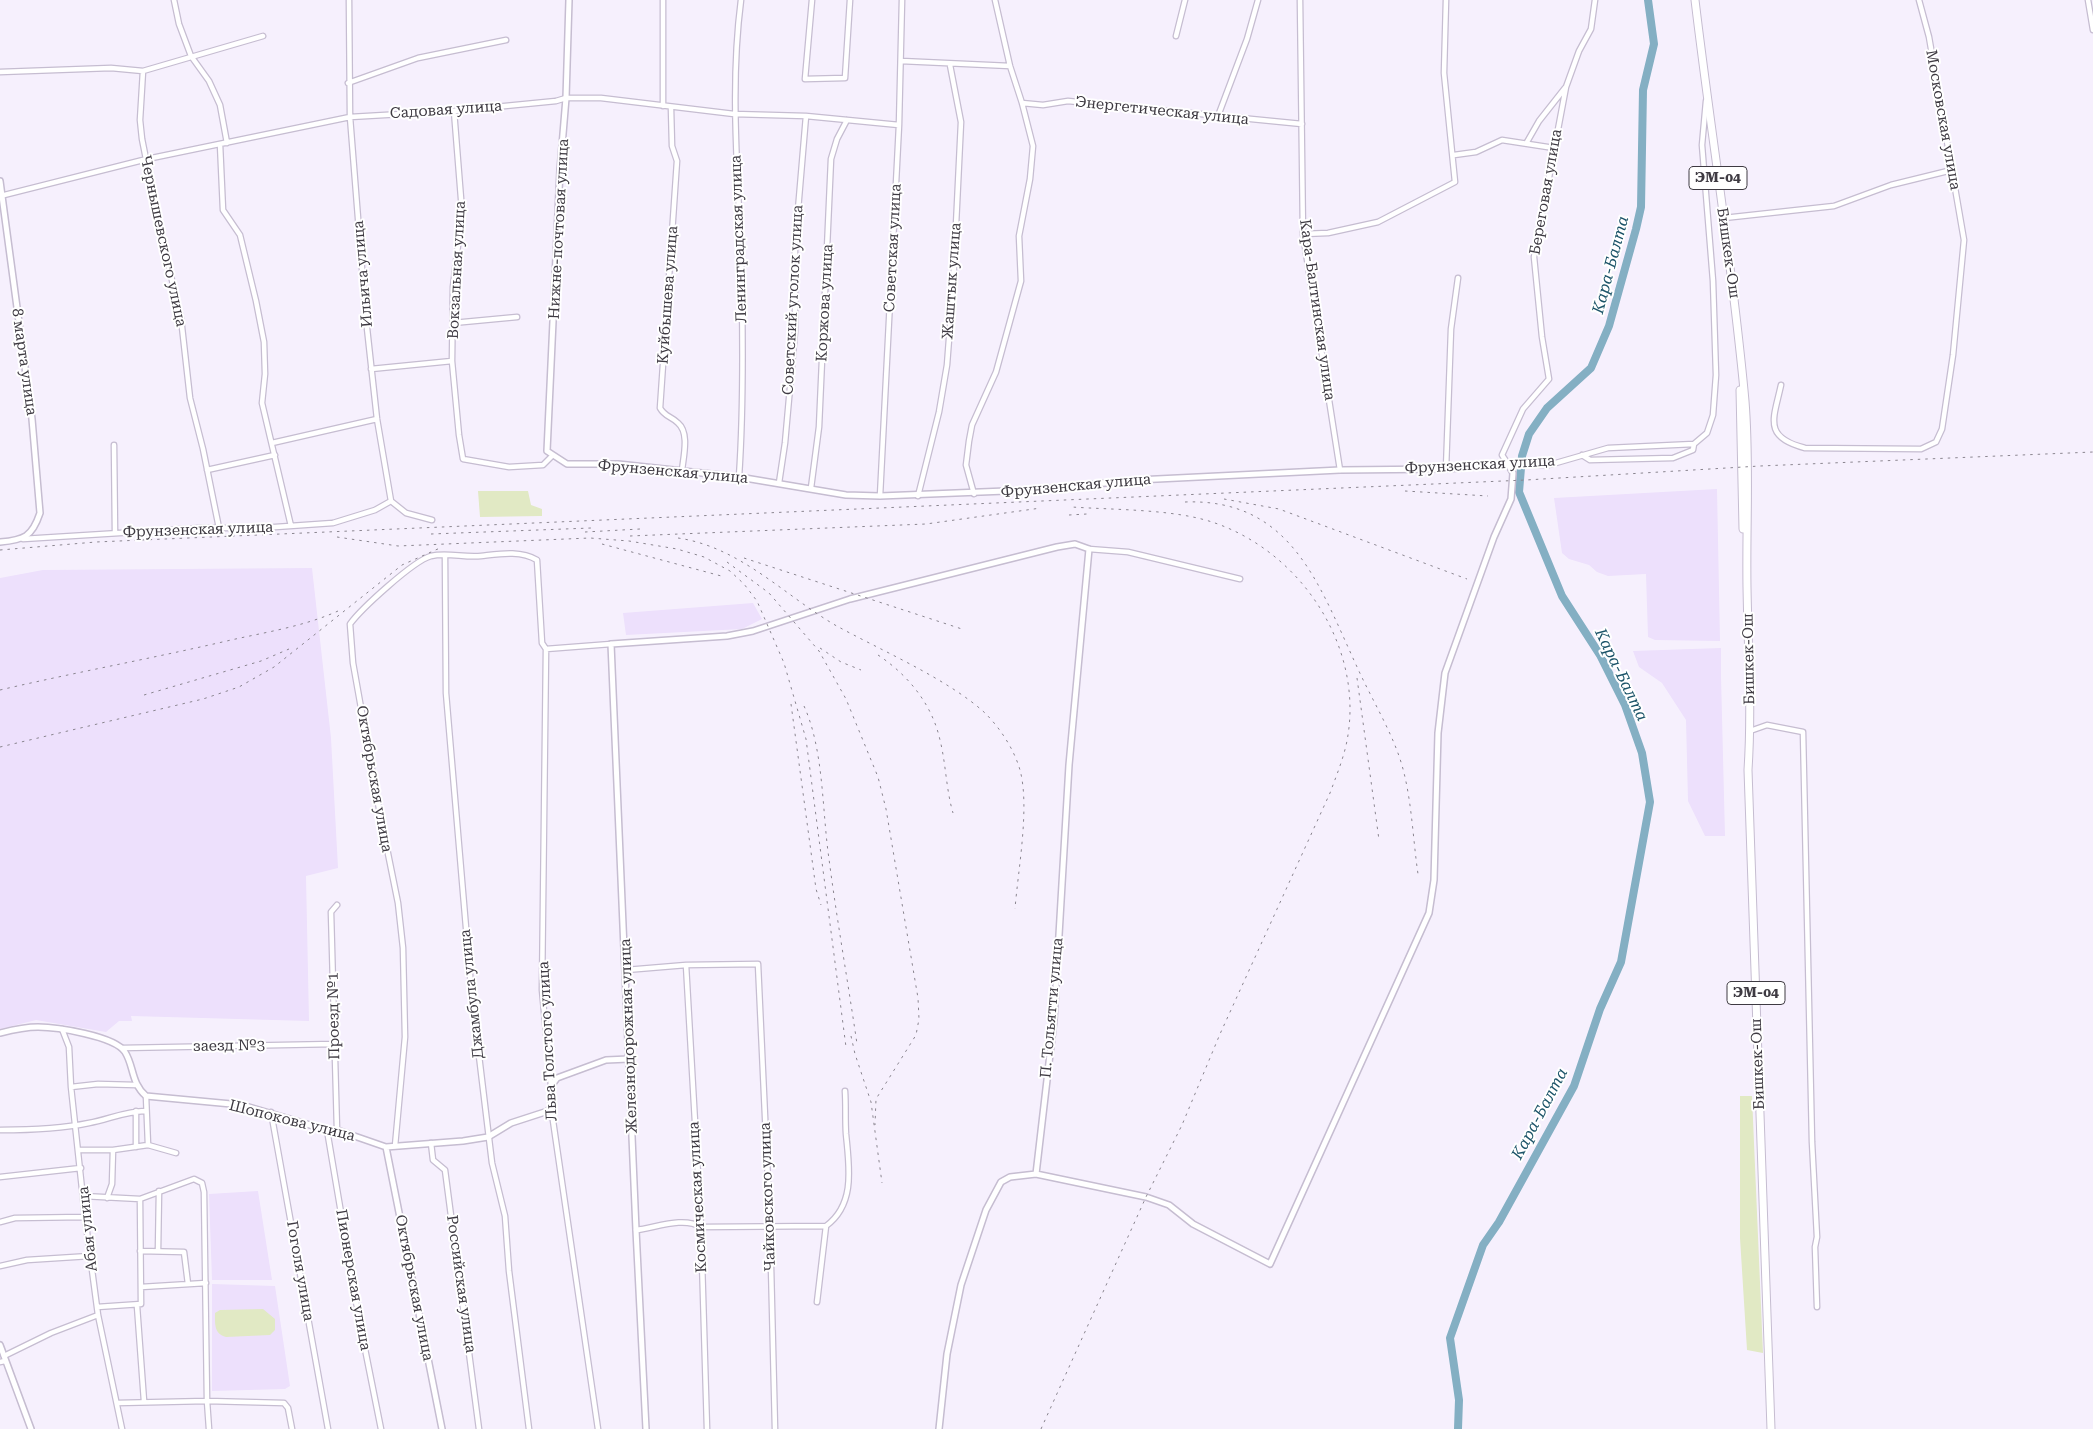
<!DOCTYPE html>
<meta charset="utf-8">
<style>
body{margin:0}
canvas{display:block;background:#f6f0fd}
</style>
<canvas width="2093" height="1429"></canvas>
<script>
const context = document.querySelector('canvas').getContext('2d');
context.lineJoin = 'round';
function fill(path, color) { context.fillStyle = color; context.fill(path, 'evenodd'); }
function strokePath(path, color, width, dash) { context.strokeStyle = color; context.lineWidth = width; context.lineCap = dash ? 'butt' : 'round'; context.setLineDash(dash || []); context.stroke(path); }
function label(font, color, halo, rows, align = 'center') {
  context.font = font + ' "Roboto Serif",serif'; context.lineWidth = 4; context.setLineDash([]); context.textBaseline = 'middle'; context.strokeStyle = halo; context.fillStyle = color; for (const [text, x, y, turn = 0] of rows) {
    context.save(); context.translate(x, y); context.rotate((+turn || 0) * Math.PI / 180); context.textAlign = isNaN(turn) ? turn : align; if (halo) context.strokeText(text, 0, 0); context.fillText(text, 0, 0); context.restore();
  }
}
const built = new Path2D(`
 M1717,489L1720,641L1655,640L1648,637L1646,574L1608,576L1597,572L1589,565L1569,559L1562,553L1554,498Z
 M312,568L331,738L338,868L306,876L309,1021L131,1016L132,1021H119L106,1032L36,1020L0,1029V578L43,570Z
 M753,603L762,619L742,629L626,635L623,613Z
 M1721,648V676L1725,836H1705L1688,801L1686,720L1662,683L1639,667L1633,651Z
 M258,1191L272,1280H212L209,1194Z
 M212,1284L275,1286L290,1386L285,1389L212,1391Z`);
const green = new Path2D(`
 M478,491H528L531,505L542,509V516L480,517Z
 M1740,1096H1752L1763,1353L1747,1350L1740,1238Z
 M263,1309L275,1319V1330L270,1335L226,1337C214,1334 215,1324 215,1313L220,1310Z`);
const river = new Path2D(`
 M1458,1429L1459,1400L1450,1338L1483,1245L1499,1222L1574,1086L1600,1009L1621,962L1650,802L1642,753L1625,705L1600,655L1562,596L1519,492L1522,456L1529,434L1547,408L1591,368L1609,326L1636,229L1641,207L1643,90L1654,44L1648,0`);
const minor = new Path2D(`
 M174,0L179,24L191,56L209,81L220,105L227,143
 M349,0L350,117L366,319L377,419L391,501L406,513L432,520
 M812,0L805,79L845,78L850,0
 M1300,0L1303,234L1340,470
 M1595,0L1591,29L1579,51L1566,87L1534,257L1542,337L1549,379L1523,409L1502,455L1508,464L1549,465L1608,448L1694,444
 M2088,0L2093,30
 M1176,36L1185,0
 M901,61L1010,66
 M143,71L140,120L142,139L161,234L181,318L190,398L203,449L219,528
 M0,72L111,68L143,71L263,36
 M348,83L418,58L506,40
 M1022,103L1043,105L1068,101L1302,124
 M663,106V0
 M671,108L672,146L677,161L660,408C665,417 671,416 678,423C690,433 683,458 682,471
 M454,111L462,211L453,287L452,361L459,435L463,459L509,467L543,465L552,456
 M1218,116L1247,39L1258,0
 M1527,142L1539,121L1565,88
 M220,144L223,210L240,235L256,301L264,342L265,374L262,403L291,526
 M1454,155L1476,152L1502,140L1554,148
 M0,196L147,159L350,117L454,111L556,101L566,98H601L734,114L806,116L899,125
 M1724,218L1834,206L1891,185L1952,170
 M1303,234L1328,233L1378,222L1455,182L1444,73L1446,0
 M453,323L517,317
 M371,369L452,361
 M1781,385C1774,418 1762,437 1805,448L1921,449L1936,442L1942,429L1953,355L1964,240L1929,37L1919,0
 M272,443L377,419
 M114,445L115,533
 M1582,455L1590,460L1673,458L1693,450L1694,444L1707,433L1713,415L1716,375L1713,281L1702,145L1706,101
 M1446,469L1451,329L1458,278
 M207,470L275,455
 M739,477C743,418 743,358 742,299C741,199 728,100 741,0
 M779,483L785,443L795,332V245L806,116
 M811,488L819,427L831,159L837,139L847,120
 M974,494L966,465L969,441L972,425L996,372L1021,281L1019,236L1030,179L1033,146L1022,103L1010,66L995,0
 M880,496L899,125L902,0
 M918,496L939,412L947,365L953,287L961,122L950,65
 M23,539L200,528H261L333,523L375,510L391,501
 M1089,549L1128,552L1240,579
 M445,555L446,693L472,998L492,1163L505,1216L509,1271L529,1429
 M546,649L611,644
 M1750,731L1767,725L1803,732L1812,1142L1817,1237L1815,1247L1817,1307
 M686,965L701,1227L707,1429
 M626,970L686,965L758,964L770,1225L775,1429
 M62,1029L69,1047L71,1087L85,1217L98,1315L122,1429
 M122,1048L335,1044
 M71,1087L98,1084L136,1085
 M146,1096L148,1145
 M551,1107L598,1429
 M271,1112L328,1429
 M0,1130C29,1130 60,1129 89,1123C107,1120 126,1111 145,1111
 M327,1130L359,1319L381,1429
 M337,1130L331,912L337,905
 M431,1143L433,1160L445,1170L479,1429
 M395,1146L405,1037L403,948L398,903L380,814L353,663L350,624C361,609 413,561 431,556C447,552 465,558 481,556C499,554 520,550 537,560L542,643L546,649L542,990L551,1086
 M136,1147V1111
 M79,1150H113L148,1145L176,1153
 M0,1177L81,1168
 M83,1196L140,1199L194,1179L202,1183L204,1192L207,1401L117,1403
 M107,1198L112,1184L113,1150
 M0,1222L15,1218L85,1217
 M636,1230C655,1228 683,1216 701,1227L826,1226
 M140,1251L184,1252L188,1284
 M158,1251L159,1191
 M0,1266L27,1260L90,1256
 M141,1287L206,1283
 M817,1302L826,1226C856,1204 849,1166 846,1134C845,1120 846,1105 845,1091
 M137,1306L144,1401
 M97,1307L141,1304L140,1199
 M4,1356L51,1333L98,1315
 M0,1362L5,1361
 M209,1429L207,1401L284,1403L288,1408L292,1429`);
const tertiary = new Path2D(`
 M569,0L566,98L560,170L547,451L567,464H618L739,477L846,495L880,496L1031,490L1137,480L1340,470L1446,469L1508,464L1513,473L1511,499L1494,537L1445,673L1438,733L1434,880L1429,913L1270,1264L1193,1224L1169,1205L1146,1197L1036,1174
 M0,181L32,419L40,513C32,537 24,540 0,542
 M0,1033C12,1030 25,1027 38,1027C56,1027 115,1036 125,1052C134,1066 131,1083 146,1096L242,1105L327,1130H337L386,1147L463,1141L488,1137L511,1123L548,1111L551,1107V1086L557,1078L606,1060L629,1059
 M386,1147L442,1429
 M0,1345L31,1429
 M646,1429L636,1230L611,644L727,636L753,631L850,599L1057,547L1075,544L1089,549L1069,765L1054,1020L1036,1174L1010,1177L1001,1182L986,1210L961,1285L947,1354L939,1429`);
const trunk = new Path2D(`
 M1695,0C1711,134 1733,267 1745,401C1750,463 1746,525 1747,587C1748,648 1752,709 1748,770L1771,1429
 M1740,390L1743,529`);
const rail = new Path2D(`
 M1405,491L1488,496
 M1224,499L1279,509L1467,579
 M1185,502C1293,498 1320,588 1358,669C1373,702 1394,735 1403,769C1412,803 1413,840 1418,874
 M1069,515L1087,514
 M585,532L640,529
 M431,534L591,528
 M630,536L926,524L1041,508
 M337,537L398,546L590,538L629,541L677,549L704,557L730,571L744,584L757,601L784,663L806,739L846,1047
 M678,538C740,547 784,595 835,625C880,650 948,679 985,713C1000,728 1014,749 1020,770C1030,807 1018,870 1015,909
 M602,544L725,577
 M0,550L96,542L1526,480L1760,466L2093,452
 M744,558L965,630
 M727,562L769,593L819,651L846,699L878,777L886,809L918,998L919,1019L916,1035L876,1099L875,1125
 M820,648L841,662L861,670
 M878,655C908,675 932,704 940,740C946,764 946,789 953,813
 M1357,678L1379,840
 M0,690C77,672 154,658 231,640C267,632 305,626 338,611
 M144,695L261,661L289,649
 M791,704L816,889L821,905
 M804,706C824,750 822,811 829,859C837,921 848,982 857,1044
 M0,747L203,699L239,687L274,667L402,565L440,548
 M851,1036L855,1054L871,1102L882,1183
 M1041,1429L1146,1197L1182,1125L1220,1034L1330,793C1337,774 1345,755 1348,735C1362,645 1301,553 1215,523C1175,509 1116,510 1072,507`);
const shields = [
 [1718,178,58],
 [1756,993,58]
];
const shieldNames = [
 ["ЭМ-04",1718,178],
 ["ЭМ-04",1756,993]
];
const streetNames = [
 ["Садовая улица",446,110,-4],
 ["Энергетическая улица",1162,111,6],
 ["Московская улица",1943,120,80],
 ["Береговая улица",1546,192,-80],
 ["Нижне-почтовая улица",559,229,-87],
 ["Ленинградская улица",739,239,-92],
 ["Чернышевского улица",163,241,78],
 ["Советская улица",893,248,-87],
 ["Бишкек-Ош",1728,253,82],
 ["Вокзальная улица",457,270,-87],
 ["Ильича улица",363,274,-95],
 ["Жаштык улица",952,281,-86],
 ["Куйбышева улица",668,295,-86],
 ["Советский уголок улица",793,300,-87],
 ["Коржова улица",825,303,-87],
 ["Кара-Балтинская улица",1317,310,82],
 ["8 марта улица",24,362,82],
 ["Фрунзенская улица",1480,465,-3],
 ["Фрунзенская улица",673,472,5],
 ["Фрунзенская улица",1076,486,-5],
 ["Фрунзенская улица",198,530,-2],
 ["Бишкек-Ош",1749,659,-91],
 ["Октябрьская улица",374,779,80],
 ["Джамбула улица",472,994,-96],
 ["П. Тольятти улица",1052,1008,-85],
 ["Проезд №1",334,1016,-91],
 ["Железнодорожная улица",629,1036,-92],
 ["Льва Толстого улица",548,1041,-93],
 ["заезд №3",229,1046,-1],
 ["Бишкек-Ош",1758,1064,-92],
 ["Шопокова улица",292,1121,14],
 ["Космическая улица",698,1197,-93],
 ["Чайковского улица",768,1197,-92],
 ["Абая улица",88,1229,-96],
 ["Гоголя улица",300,1271,80],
 ["Пионерская улица",353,1280,80],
 ["Российская улица",461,1284,82],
 ["Октябрьская улица",414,1288,79]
];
const waterNames = [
 ["Кара-Балта",1611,265,-75],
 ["Кара-Балта",1621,675,64],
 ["Кара-Балта",1540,1114,-62]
];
fill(built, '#ede0fc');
fill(green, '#e1e9c4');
strokePath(river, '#84afc3', 8);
strokePath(minor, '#c6bdd1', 7);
strokePath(tertiary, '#c6bdd1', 8);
strokePath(trunk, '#c6bdd1', 9);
strokePath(minor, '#fff', 4.5);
strokePath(tertiary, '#fff', 5);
strokePath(trunk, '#fff', 7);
strokePath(rail, '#8a858f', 1, [2.5, 5]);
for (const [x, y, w] of shields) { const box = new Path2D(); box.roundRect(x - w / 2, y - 11.5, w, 23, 4); context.fillStyle = '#fff'; context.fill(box); strokePath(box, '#3e3a42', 1); }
label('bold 14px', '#3e3a42', null, shieldNames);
label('15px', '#3e3a42', '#fff', streetNames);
label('italic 16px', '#1b5368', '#fff', waterNames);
</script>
